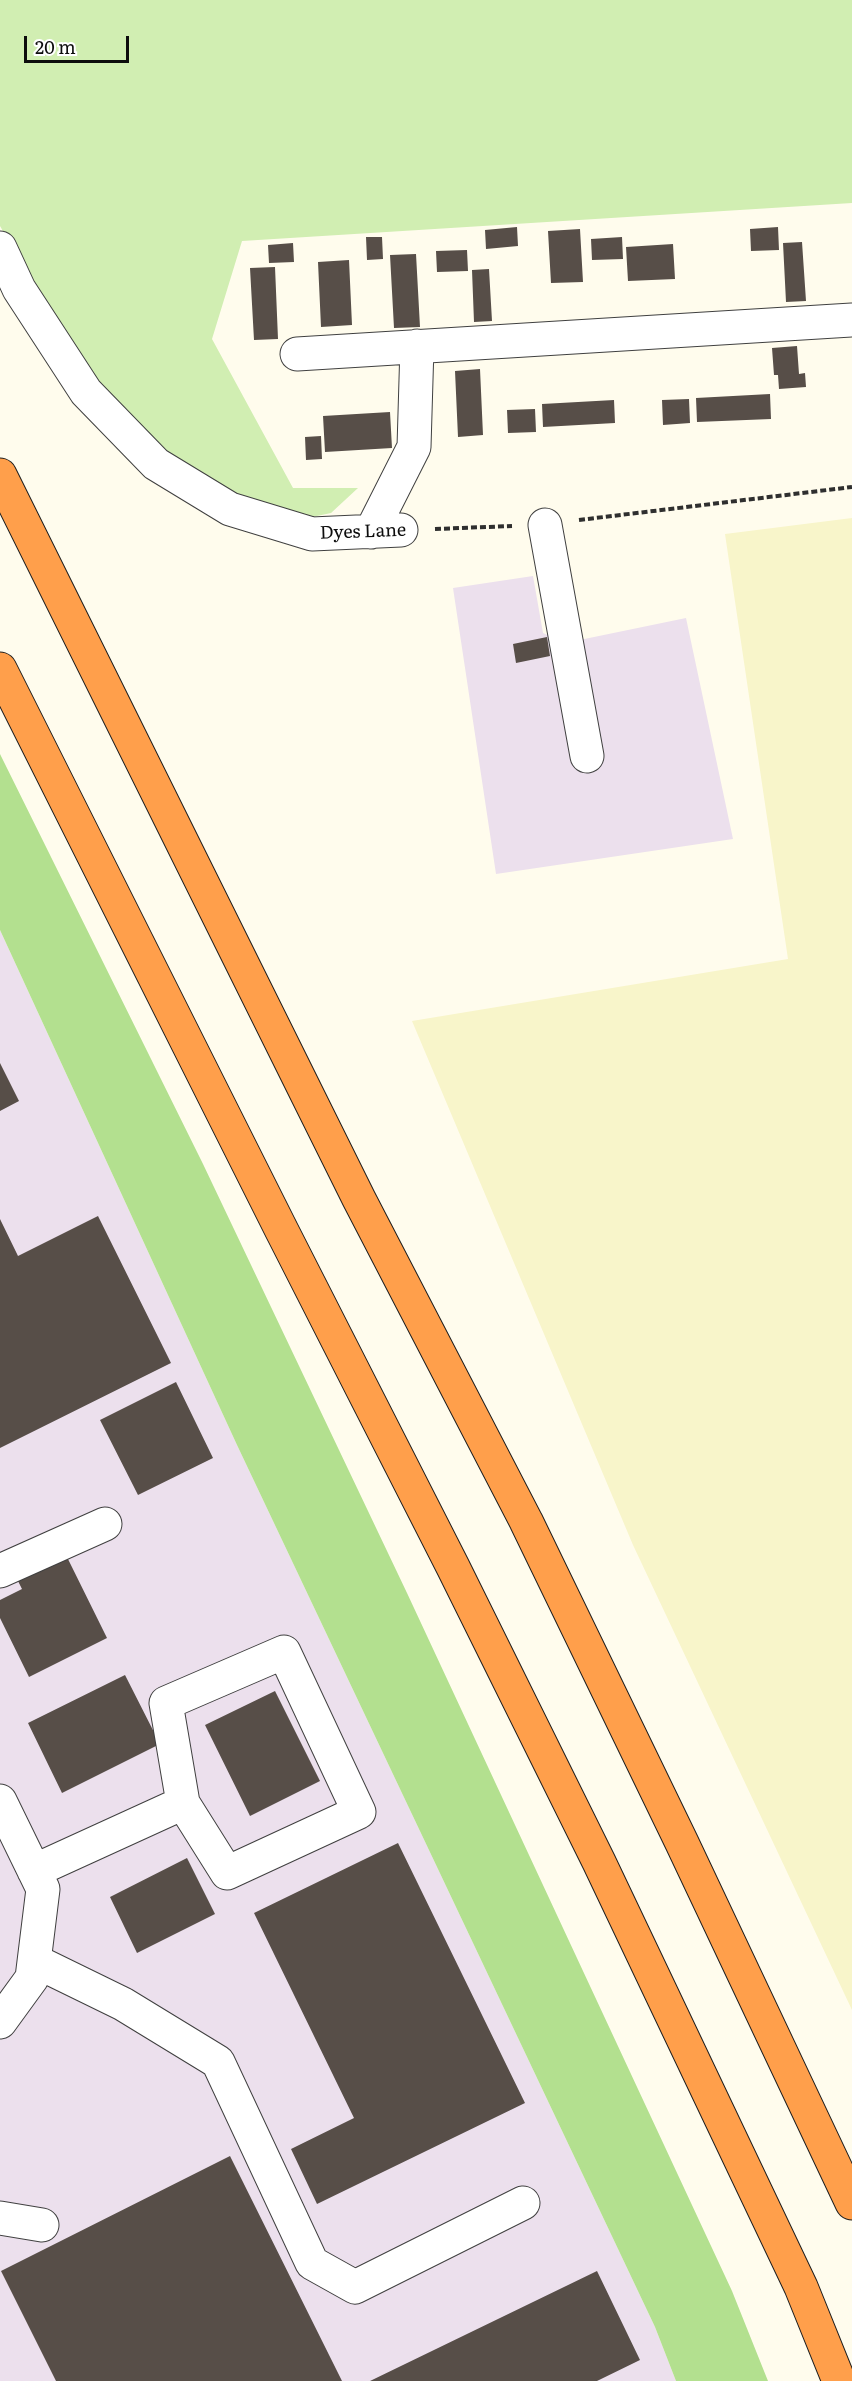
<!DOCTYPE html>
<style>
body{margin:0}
#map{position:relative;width:852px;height:2381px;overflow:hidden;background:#fffced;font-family:Literata,serif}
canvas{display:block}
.scale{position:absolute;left:24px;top:36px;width:105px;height:27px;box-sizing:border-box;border:3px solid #0d0d0d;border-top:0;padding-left:8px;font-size:18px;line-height:21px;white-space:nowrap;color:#0d0d0d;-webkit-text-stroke:4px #fff;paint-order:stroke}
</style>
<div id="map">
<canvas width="852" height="2381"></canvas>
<div class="scale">20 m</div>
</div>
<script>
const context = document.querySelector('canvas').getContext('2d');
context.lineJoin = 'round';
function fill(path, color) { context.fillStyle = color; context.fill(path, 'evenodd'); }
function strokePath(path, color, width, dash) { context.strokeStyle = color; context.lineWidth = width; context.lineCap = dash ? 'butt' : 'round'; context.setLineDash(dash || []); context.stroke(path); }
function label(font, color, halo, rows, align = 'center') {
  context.font = font + ' Literata,serif'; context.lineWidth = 6; context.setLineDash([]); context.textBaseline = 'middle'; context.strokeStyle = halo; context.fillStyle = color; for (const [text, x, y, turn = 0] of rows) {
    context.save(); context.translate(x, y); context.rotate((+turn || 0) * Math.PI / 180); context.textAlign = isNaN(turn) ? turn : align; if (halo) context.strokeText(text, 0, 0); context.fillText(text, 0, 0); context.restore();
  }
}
const industrial = new Path2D(`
 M533,576L543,633L565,643L686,618L733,839L496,874L453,588Z
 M0,930L237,1445L655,2327L676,2381H0Z`);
const farmland = new Path2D(`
 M852,518V2010L633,1545L412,1021L788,959L725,534Z`);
const green = new Path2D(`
 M0,0H852V203L242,241L212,339L293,488H358L331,513L298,520L228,499L155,449L78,361L0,226Z`);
const forest = new Path2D(`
 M0,754L203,1164L407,1593L732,2291L768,2381H676L655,2327L237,1445L0,930Z`);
const building = new Path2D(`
 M517,227L518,246L486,249L485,230Z
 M778,227L779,250L751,251L750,229Z
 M580,229L583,282L551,283L548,231Z
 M366,237H382L383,259L367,260Z
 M622,237L623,259L592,260L591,239Z
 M802,242L806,301L786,302L783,243Z
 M293,243L294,262L269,263L268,245Z
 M673,244L675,279L628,281L626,247Z
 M467,250L468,271L437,272L436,251Z
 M416,254L420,327L394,328L390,255Z
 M349,260L352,325L321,327L318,262Z
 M275,267L278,339L254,340L250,268Z
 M489,269L492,321L474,322L472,270Z
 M797,346L799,374L805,373L806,387L779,389L778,375H774L772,348Z
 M480,369L483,435L458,437L455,371Z
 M770,394L771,419L697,422L696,398Z
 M689,399L690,423L663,425L662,400Z
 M614,400L615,423L543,427L542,404Z
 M535,409L536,432L508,433L507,410Z
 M390,412L392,448L325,452L323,416Z
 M321,436L322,459L306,460L305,437Z
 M547,637L550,656L516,663L513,644Z
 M0,1063L19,1101L0,1111Z
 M98,1216L171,1363L0,1448V1219L18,1256Z
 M176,1382L213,1458L138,1495L100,1420Z
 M65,1553L107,1638L29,1677L0,1618V1600L22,1589L16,1577Z
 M125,1675L160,1744L62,1793L28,1723Z
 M275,1691L320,1781L250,1816L205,1725Z
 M398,1843L525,2103L317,2204L291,2149L354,2118L254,1913Z
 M187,1858L215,1914L137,1953L110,1897Z
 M230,2156L342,2381H56L1,2271Z
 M597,2271L640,2360L597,2381H370Z`);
const path = new Path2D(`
 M579,520L852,487
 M435,529L512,526`);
const minor = new Path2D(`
 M0,248L19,289L86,392L156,464L230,509L312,534L401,530
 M297,354L852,320
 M545,525L587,756
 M371,532L414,447L417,346
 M0,1571L105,1524
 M284,1652L359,1812L227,1873L183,1803L166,1703Z
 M0,1801L43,1889L32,1978L0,2022
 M34,1871L183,1803
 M35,1961L123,2004L218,2062L312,2263L355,2287L523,2203
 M0,2218L42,2225`);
const highway = new Path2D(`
 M0,475L359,1199L526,1521L682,1843L852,2203
 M0,669L282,1231L453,1567L599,1862L801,2287L839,2381`);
const streetNames = [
 ["Dyes Lane",363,532,-2]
];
fill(industrial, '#ece0ed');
fill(farmland, '#f8f5ca');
fill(green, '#d1eeb2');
fill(forest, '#b3e08f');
fill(building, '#574e48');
strokePath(minor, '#404040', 35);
strokePath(highway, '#1e1e1e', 35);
strokePath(path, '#2f2f2f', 4, [6, 3]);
strokePath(minor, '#fff', 33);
strokePath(highway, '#ff9f4b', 33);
label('18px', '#0d0d0d', '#fff', streetNames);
</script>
